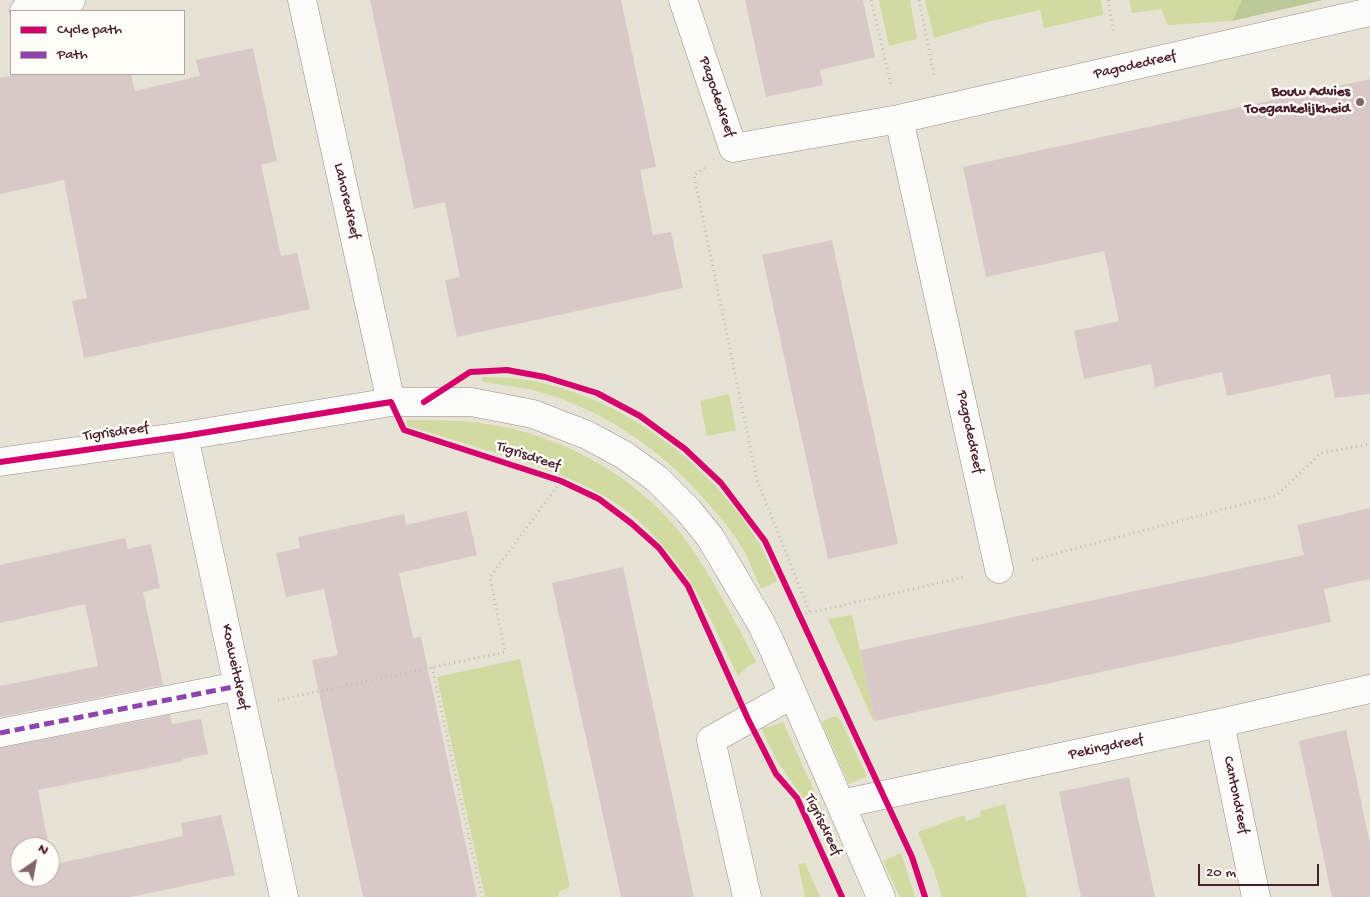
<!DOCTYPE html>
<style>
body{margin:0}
#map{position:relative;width:1370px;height:897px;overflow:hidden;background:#e6e3d4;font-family:"Gochi Hand",sans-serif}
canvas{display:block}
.legend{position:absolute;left:10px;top:10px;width:175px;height:65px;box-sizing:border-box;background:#fdfcf7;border:1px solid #b5a4a5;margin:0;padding:6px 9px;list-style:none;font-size:15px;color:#4a1f2b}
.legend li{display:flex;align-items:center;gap:10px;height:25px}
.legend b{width:25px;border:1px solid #b5a4a5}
.north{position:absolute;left:10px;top:837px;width:50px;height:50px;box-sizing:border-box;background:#fdfcf7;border:1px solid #b5a4a5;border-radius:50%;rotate:33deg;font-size:14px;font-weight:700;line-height:20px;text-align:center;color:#4a1f2b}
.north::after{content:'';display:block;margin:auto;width:18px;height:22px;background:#816466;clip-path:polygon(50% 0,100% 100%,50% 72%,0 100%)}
.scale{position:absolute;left:1198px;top:864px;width:121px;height:22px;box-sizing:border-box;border:2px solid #4a1f2b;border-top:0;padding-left:6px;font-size:15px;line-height:18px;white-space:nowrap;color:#4a1f2b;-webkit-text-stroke:4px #fdfcf7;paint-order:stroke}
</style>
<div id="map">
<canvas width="1370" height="897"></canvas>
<ul class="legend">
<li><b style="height:6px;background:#d6006c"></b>Cycle path</li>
<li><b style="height:6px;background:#8e44ad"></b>Path</li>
</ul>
<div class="north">N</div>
<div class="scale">20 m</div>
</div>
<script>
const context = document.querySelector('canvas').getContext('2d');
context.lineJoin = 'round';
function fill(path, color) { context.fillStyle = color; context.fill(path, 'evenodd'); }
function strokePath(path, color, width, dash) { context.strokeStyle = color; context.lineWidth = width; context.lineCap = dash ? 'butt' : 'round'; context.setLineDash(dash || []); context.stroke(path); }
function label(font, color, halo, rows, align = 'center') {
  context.font = font + ' "Gochi Hand",sans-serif'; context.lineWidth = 5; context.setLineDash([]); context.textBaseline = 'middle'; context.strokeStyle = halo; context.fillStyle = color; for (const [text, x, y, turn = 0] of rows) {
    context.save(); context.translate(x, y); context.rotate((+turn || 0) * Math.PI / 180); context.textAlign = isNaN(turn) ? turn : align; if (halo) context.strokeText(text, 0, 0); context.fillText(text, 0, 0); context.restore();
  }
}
const green = new Path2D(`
 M879,0H910L917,39L889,46Z
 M925,0H1101L1103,15L1044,28L1040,10L987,22L934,38Z
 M1129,0H1296L1236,12L1232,21L1168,25L1161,9L1132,13Z
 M483,377C592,374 704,452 759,543C766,555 771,568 777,581L761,589C756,578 751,566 746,554C737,538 724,522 712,508C668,455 608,411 540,392C522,387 503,385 484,382L481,379Z
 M729,394L736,430L707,436L700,401Z
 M407,420C438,420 468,420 498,426C571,439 644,482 688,543C714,581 735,621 756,662L748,666L738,676C721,643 707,606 686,575C669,552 650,529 627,511C591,483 545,469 503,455C471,445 440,436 408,426L406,423Z
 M852,615L875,720H873L828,619Z
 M520,659L570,886L559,892L558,897H485L437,677Z
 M832,717H837L841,721L867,776L849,784L822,723L823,721Z
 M783,722L826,817L823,820L816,823L804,799L777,761L761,728L777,725Z
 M1005,804L1027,897H942L934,871L918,832L964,815L966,821L981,816L980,811Z
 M901,853L915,897H900L883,861Z
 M805,863L820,897H805L798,864Z`);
const forest = new Path2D(`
 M1242,0H1323L1232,21Z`);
const building = new Path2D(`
 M370,0H621L656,167L640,170L653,235L671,232L683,288L457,337L445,280L460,277L445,202L414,209Z
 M745,0H863L875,57L820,70L823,85L766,97Z
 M253,48L277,161L261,165L281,256L297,253L310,309L84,358L72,301L87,298L64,180L0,194V78L19,74H131L135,91L200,76L196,60Z
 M1370,79V394L1335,398L1330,374L1227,396L1222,372L1155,387L1151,364L1084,379L1074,331L1119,321L1104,251L986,277L963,167Z
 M832,240L898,544L828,559L762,255Z
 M1370,508V579L1324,589L1331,622L875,721L860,650L1304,555L1297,525Z
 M467,511L477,555L399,573L413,638L421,637L477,897H363L312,660L338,655L324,589L286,597L276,553L300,548L298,537L404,514L406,525Z
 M125,538L128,549L151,544L160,588L143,592L163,685L0,717V686L98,666L85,604L0,623V565Z
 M623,567L694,897H621L552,583Z
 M170,715L172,724L201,719L208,754L183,759V761L38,790L49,847H20V877H50V853L52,865L183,836L181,823L221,815L235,875L131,897H0V748Z
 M1346,730L1370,844V897H1332L1299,741Z
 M1129,777L1155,897H1081L1059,792Z`);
const path = new Path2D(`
 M871,0L891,85
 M919,0L934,75
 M1108,0L1114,34
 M705,168L694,175L757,480L810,613
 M1032,560L1277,495L1321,453L1370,444
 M796,616L965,577
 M432,667L482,897
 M278,700L505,652L490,577L561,481`);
const street = new Path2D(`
 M302,0L391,402
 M683,0L733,148L899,119L1370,12
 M24,11L71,0
 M899,119L999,569
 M184,436L284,897
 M0,462L184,436L391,402H471L533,414L587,435L624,455L657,479L688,510L710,537L761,623L772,646L881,897
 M1220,723L1256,897
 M0,733L238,686
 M841,804L1220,723L1370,689
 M747,897L711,740L793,694`);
const quiet = new Path2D(`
 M0,733L238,686`);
const cycleway = new Path2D(`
 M424,402L470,372L507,370L545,377L597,393L640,416L685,449L721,483L765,541L912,857L925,897
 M0,462L184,436L391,402L404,430L561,481L599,499L631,523L659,548L688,586L748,719L776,774L797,798L842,897`);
const markers = [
 [1360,102,5,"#816466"]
];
const streetNames = [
 ["Pagodedreef",1135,66,-13],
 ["Pagodedreef",716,97,71],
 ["Lahoredreef",346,201,77],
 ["Pagodedreef",969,432,78],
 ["Tigrisdreef",116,433,-8],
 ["Tigrisdreef",528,457,18],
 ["Koeweitdreef",234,667,78],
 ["Pekingdreef",1106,748,-12],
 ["Cantondreef",1235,795,78],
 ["Tigrisdreef",822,825,64]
];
const poiNames = [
 ["Bouw Advies",1350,93],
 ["Toegankelijkheid",1350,110]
];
fill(green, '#d1daa0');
fill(forest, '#bbc998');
fill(building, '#d8c8c8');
strokePath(street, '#978e89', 29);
strokePath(path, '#c1bdbb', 3, [1, 4]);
strokePath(street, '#fbfbf9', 28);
strokePath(quiet, '#8e44ad', 5, [10, 5]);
strokePath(cycleway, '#d6006c', 6);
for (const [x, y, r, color] of markers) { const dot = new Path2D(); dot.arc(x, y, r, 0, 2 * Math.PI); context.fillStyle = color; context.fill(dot); strokePath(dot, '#fdfcf7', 2); }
label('15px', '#4a1f2b', '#fdfcf7', streetNames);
label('bold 15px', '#4a1f2b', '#fdfcf7', poiNames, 'right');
</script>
